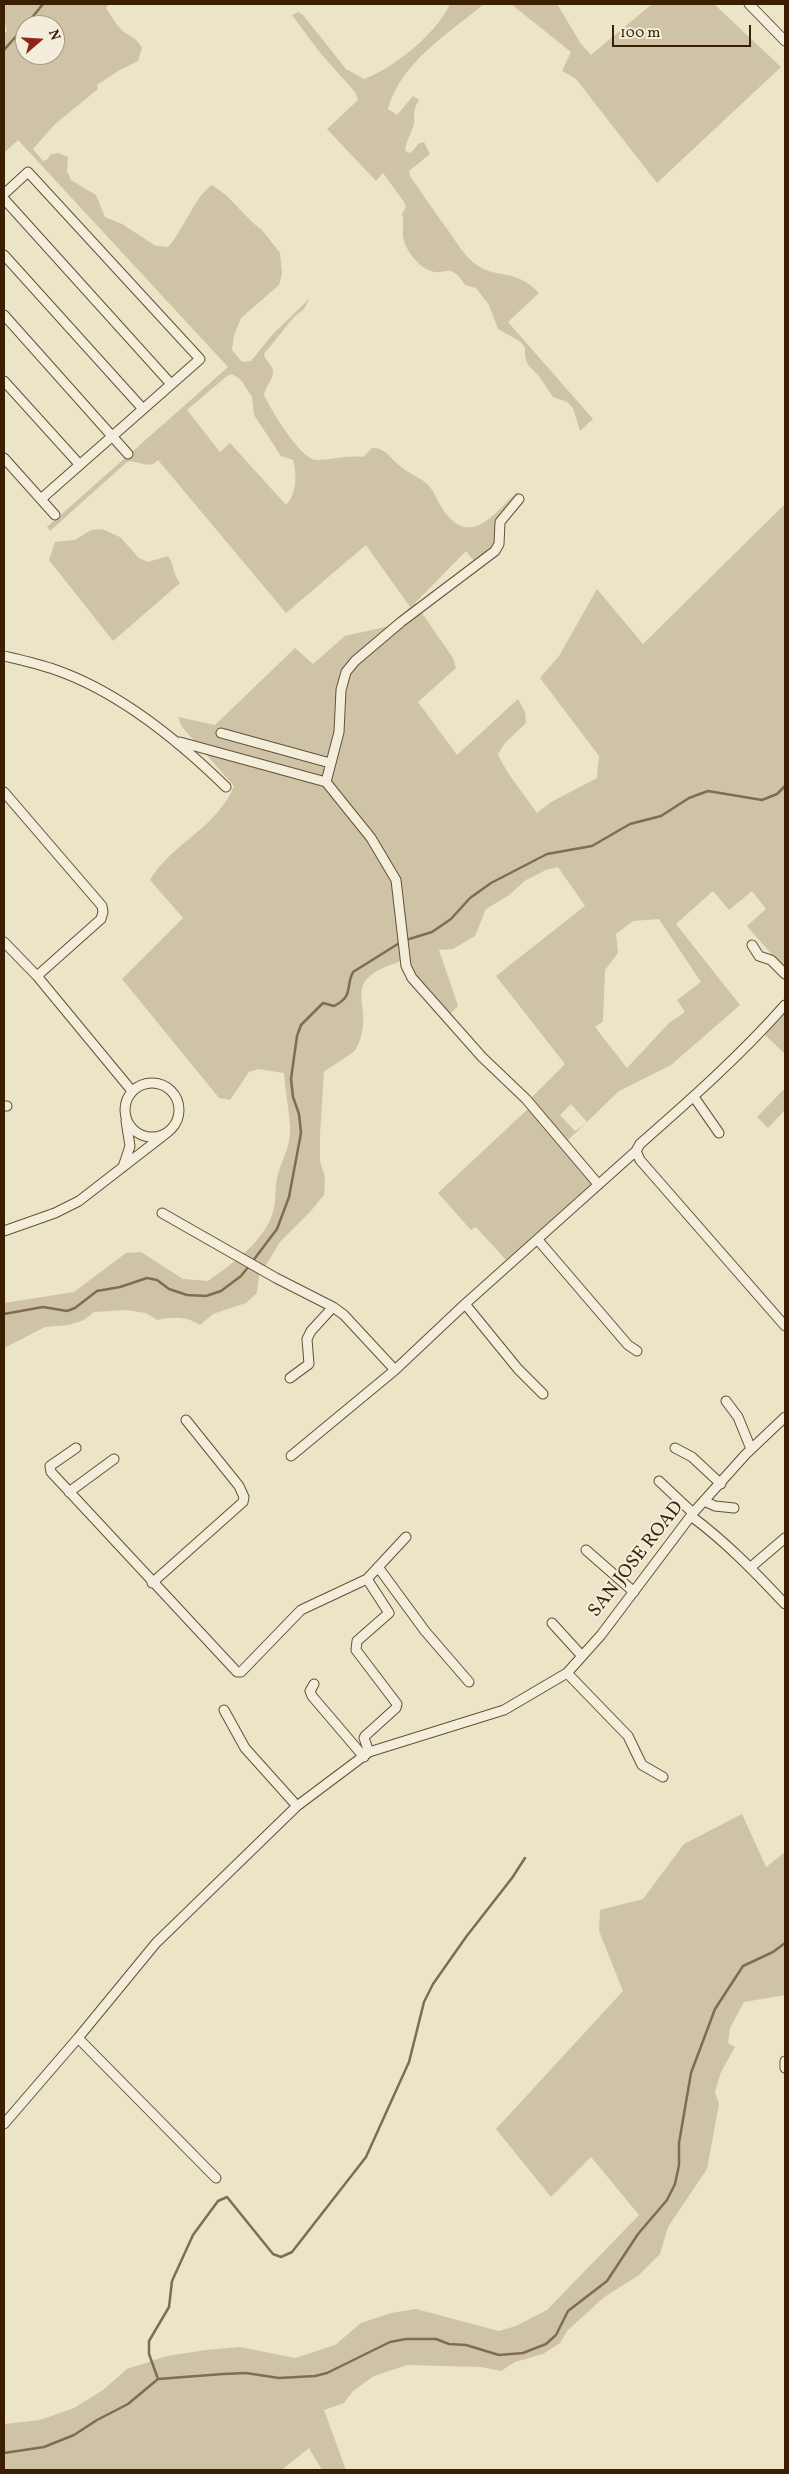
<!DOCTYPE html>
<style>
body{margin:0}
#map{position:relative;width:789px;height:2474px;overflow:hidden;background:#ece4c7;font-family:Vollkorn,serif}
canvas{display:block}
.frame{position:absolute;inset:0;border:5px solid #3a1f03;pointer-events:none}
.north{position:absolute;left:15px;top:15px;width:50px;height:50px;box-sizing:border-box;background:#f3eddb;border:1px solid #a99b85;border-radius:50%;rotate:71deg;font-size:14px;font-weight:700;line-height:20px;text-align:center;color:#3a1f03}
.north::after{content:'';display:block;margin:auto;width:18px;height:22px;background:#8f2418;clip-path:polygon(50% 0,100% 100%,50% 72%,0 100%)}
.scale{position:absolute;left:612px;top:25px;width:139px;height:22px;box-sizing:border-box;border:2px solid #3a1f03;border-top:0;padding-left:6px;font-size:15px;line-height:18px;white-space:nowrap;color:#3a1f03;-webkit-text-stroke:4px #f3eddb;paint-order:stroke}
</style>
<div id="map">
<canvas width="789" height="2474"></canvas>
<div class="frame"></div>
<div class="north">N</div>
<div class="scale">100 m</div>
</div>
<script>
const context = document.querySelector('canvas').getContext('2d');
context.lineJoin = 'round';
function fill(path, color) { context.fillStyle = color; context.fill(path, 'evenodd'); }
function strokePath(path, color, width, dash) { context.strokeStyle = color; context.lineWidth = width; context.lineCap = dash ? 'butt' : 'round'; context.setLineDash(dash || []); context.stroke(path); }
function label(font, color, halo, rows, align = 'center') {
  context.font = font + ' Vollkorn,serif'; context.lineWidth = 4; context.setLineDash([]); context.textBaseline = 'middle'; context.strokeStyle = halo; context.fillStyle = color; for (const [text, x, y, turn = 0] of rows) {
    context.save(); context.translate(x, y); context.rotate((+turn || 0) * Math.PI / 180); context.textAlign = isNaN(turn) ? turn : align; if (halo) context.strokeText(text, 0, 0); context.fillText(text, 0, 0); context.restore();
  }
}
const green = new Path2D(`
 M4,4H110L106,8C111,16 117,26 124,32C132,38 137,38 142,48L138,61L118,71L97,85L98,89L55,124L33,149L43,161L48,159L50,155L58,153L68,157L67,171L71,180L96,195L105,217L122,224L156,246L168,247C184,230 194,197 212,185L226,195L253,223L262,230L280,253L282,274L279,285L241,318L234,335L232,350L242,362L251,361L273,334L310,298L304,309L294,317L264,354C265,361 273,364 273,372C274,378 265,387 264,395C270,408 301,461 317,460C332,460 347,455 363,457L372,448C385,447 391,459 400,466C407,473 418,476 426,483C433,488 437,500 442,508C469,550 494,514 517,492L520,495C505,508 492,522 497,542C493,550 482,560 473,560L466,551L415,603L453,658L456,668L418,702L457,755L518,699L525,712L526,723L505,743L498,754C505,772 525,795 537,813L551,802L597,778L599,756L540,678L559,656L597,589L643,644L785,504V970L747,926L766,909L752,891L729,910L713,891L676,924L740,1005L671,1065L619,1091L587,1122L571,1104L560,1115L575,1131L585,1124L566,1142L529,1100L565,1064L496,976L585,906L558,867L546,870L526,880L509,895L486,909L475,936L453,949L439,950L458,1006L450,1014L416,977L409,959C328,981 381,1003 356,1049C354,1053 331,1066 324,1072L320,1134V1161L325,1177L324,1195L310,1212L280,1242L259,1276L257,1293L246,1303L213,1314L200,1325C185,1316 173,1317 157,1320L146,1313L126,1310L94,1312L84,1320L69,1325L45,1327L4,1348V1303L74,1292L126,1253L141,1252L183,1279L208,1281C233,1263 267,1240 274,1208C276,1198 275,1188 277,1178C281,1161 292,1144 290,1126C289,1108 285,1091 284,1073L258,1069L249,1072L230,1100L219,1098L122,979L183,918L150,880C172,843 217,828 234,786L182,727L178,717L215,725L295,648L313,664L345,636L390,626L410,607L366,545L286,613L158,460C149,471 138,459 127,462L50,531L47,527L228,367L18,140L4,153V33L7,31L4,21ZM25,25H55V55H25ZM232,374L241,380L252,397L254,415L281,456L293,460C297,474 297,494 286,505L230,443L220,452L187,410L227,376ZM659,919L701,982L677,1000L685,1012L669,1023L627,1068L595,1027L603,1021L605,970L618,953L616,934L633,921Z
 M450,4H484C449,33 400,63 388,109L397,115L413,96L419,100C410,115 417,117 413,127C410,136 406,141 405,151L411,153L419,143L424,142L430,154L409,171L410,176C423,195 436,214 450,233C457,243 464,255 474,263C494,280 515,267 539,293L508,322L593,419L580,431L573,408L567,402L553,397L539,376L528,365L525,357V348L521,342L498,329L489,305L476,288L465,285C461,279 458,274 451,271C446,270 441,273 436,272C422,271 408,254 404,241C401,232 405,223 402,214L406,207L404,202L383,173L376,181L327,129L358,100L355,92L321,54L292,15L298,12L303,15L346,69L364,79C394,68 437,33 450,4Z
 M511,4H557L581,44L591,55L652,4H714L781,67L657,183L576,79L562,71L571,52Z
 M102,529L120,537L139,558L148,562L168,556C174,564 173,575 180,583L113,641L49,560L55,542L75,540L91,530Z
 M785,1009V1054L764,1034Z
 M785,1088V1110L768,1128L757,1117Z
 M529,1108L591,1184L506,1260L476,1227L471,1230L438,1193Z
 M742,1814L766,1867L785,1852V1995L744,2002L730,2028L728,2043L735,2047L721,2072L715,2092L719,2104L707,2169L668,2227L660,2254L639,2275L603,2298L567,2331L560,2343L543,2354L515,2362L501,2371L481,2367L407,2365L374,2376L353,2391L344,2403L324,2410L346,2470H322L309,2448L282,2470H4V2424L40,2420L74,2408L103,2390L127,2369L167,2356L206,2350L240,2347L295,2358L335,2345L361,2323L391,2313L416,2309L499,2331L516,2326L547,2310L639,2215L591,2157L551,2197L496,2129L623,1991L599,1931L600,1910L643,1899L684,1844Z`);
const stream = new Path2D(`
 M26,25L43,4
 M4,50L25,26
 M406,940L432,932L451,919L470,898L491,883L547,854L592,846L630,824L661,816L689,798L708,791L762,800L777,794L785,786
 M252,1262L277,1229L289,1197L301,1133L299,1114L293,1097L291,1079L297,1036L301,1025L323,1003L334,1006C354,996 345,988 353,972L401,942
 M4,1314L43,1307L67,1311L75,1308L97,1291L120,1287L147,1278L157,1280L169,1289L187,1295L206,1296L221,1291L241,1276L249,1266
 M158,2379L149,2354V2341L169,2307L172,2281L193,2235L218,2201L227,2197L273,2254L281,2257L292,2252L366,2157L409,2062L424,2002L433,1984L466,1937L512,1878L525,1858
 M4,2453L44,2447L74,2435L97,2420L128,2404L158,2379L223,2374L246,2373L279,2378L315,2376L327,2373L390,2342L406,2339H436L449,2344L466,2345L499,2355L523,2353L546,2344L556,2335L568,2311L607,2281L638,2234L667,2200L675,2184L679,2165V2143L691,2073L715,2009L743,1966L773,1952L785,1943`);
const minor = new Path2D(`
 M749,4L785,41
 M4,194L28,172L200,359L41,499
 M4,199L171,384
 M4,255L143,409
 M4,315L128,454
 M4,381L80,465
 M4,458L55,515
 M519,499L500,522L499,544L495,551L401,622L355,661L346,672L341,690L339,732L326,782L371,838L396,880L406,966L412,978L482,1057L526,1099L598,1184
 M4,656C21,660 39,664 56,670C119,692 179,741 226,787
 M221,733L330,763
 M180,742L326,782
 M4,792L102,906L103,912L101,919L37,976
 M4,942L37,976L132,1091
 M752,945L759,956L771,960L785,974
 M125 1110a27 27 0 1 1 54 0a27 27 0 1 1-54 0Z
 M694,1097L719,1133
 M4,1106H7
 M636,1151L640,1160L785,1326
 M123,1167L130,1146L126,1121
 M162,1213L276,1278L333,1307L344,1315L395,1370L465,1304L636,1151L640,1144C690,1100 741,1055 785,1005
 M4,1231L55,1213L79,1201L168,1132
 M538,1240L628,1345L637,1351
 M465,1304L518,1369L543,1394
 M290,1378L309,1364L307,1339L311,1331L333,1307
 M726,1401L738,1417L751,1449
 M76,1448L50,1466L51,1472L237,1672H241L301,1610L367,1579L406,1537
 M675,1448L692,1457L721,1484
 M291,1456L395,1370
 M659,1481L693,1513
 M69,1492L114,1459
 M704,1501L715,1506L734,1508
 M691,1516C726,1542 755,1572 785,1604
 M586,1550L634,1592
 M378,1567L425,1631L469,1682
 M751,1567L785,1538
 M367,1579L389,1613L357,1641L356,1650L397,1704L396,1708L365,1736L364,1738L369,1752
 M152,1583L243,1502L244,1497L239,1486L186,1420
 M552,1623L582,1656
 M567,1673L628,1736L642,1765L663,1777
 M314,1684L310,1691L312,1696L364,1757
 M224,1710L245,1748L297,1806
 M78,2038L216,2178
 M785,2061V2068
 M4,2124L78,2038L156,1943L297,1806L369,1752L504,1710L567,1673L601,1635L693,1513L746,1454L785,1417`);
const streetNames = [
 ["SAN JOSE ROAD",637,1560,-52]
];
fill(green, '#cec3a6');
strokePath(stream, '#806d50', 2.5);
strokePath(minor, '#665034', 11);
strokePath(minor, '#f3eddb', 9);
label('19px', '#3a1f03', '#f3eddb', streetNames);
</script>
